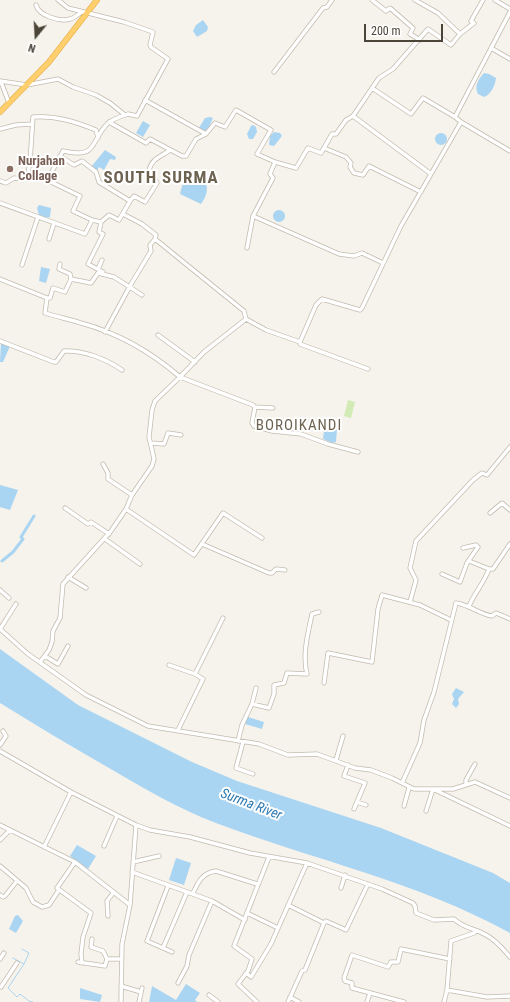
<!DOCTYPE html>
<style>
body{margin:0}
#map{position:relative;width:510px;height:1002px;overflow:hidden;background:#f6f3ec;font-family:"Roboto Condensed",sans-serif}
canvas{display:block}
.north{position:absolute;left:16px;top:16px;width:40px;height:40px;-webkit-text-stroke:3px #fff;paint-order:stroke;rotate:198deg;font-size:11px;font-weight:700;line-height:16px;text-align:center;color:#4b4439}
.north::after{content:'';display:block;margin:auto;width:14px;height:18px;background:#4b4439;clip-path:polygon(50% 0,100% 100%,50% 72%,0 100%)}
.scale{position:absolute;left:364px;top:24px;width:79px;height:18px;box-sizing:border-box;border:2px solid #4b4439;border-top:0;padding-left:5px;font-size:12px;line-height:14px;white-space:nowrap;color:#4b4439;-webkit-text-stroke:3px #fff;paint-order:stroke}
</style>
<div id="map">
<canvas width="510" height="1002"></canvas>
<div class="north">N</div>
<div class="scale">200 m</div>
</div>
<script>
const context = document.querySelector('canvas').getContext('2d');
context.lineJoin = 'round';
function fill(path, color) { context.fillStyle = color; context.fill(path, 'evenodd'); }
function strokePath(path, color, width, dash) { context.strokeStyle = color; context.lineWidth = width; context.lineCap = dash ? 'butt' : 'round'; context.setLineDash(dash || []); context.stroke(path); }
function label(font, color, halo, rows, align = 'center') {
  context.font = font + ' "Roboto Condensed",sans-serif'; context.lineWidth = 4; context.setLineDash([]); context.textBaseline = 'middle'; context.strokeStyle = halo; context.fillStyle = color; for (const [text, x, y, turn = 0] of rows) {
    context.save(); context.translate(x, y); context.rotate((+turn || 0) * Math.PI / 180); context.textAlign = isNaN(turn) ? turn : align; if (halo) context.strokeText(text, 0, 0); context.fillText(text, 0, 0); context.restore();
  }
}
const green = new Path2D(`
 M348,400L355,402L351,418L344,416Z`);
const water = new Path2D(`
 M203,20L208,27L207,31L197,37L193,31L196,25Z
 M484,73L489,74L496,78C495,86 491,94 484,97L478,94C474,86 478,80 484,73Z
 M210,117L213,118L209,127L204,132L199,128L205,118Z
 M143,121L150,125L143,137L136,133Z
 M253,125L256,127L257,132L253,139H249L247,134L251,126Z
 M274,132L280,133L282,136L274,146L269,145L270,136Z
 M435 139a6 6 0 1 1 12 0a6 6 0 1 1-12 0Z
 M105,150L116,157L115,160L110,159L104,170L99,167L97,171L91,167Z
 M191,174C209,177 211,191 201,204L180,194L182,186Z
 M39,205L51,208L50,217L45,218L39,215L37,208Z
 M273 216a6 6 0 1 1 12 0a6 6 0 1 1-12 0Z
 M41,267L50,269L46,283L39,281Z
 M1,343L10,346L3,362H0Z
 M331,424L337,429L336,442L332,443L323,439L324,431L326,430L328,425Z
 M0,485L18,490L10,510L0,507Z
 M0,649L78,705L192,762L237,781L381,828L493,873L510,883V933C418,882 314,860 216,823C179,809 143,788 109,768C72,747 36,725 0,703Z
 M456,688L464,692L458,699L459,704L456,708L452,704L454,699L452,694Z
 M248,717L264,722L262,729L245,724Z
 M77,845L96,856L88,869L70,856Z
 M176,858L191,863L184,885L169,880Z
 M18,915L23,921L16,933L9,929L15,916Z
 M186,984L200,993L195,1000L197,1002H149L152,986L176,1000Z
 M80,988L102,995L100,1002L80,999Z`);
const stream = new Path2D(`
 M13,958L24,964L29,953L22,949
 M24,964L8,988L17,997L20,994L29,1001L33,1002`);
const canal = new Path2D(`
 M2,561L13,552L23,539L21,537L34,516`);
const minor = new Path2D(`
 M372,0L386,11L390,8L413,28L410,34L420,40
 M415,0L438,13L460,34
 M495,0L510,9
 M36,5C39,16 60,22 70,19C75,18 78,14 82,12
 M491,48L510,59
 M274,72L323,8L327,7L332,0
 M0,81L27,85L58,79L73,87L96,95L110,103L125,115
 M1,82L9,103
 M372,88L411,114L423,98L455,117
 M145,100L206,134L215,123L225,127L236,110L271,130L257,154L275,162
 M353,116L431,174
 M109,122L146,143L150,139L182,156H186L196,139L206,134
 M461,122L510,151
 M0,129L16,125L32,124
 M324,148L346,157L351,163L350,167L354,173L363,175L369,166L421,192
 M60,156L74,165L82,161L96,172L99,182L130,201L134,196L145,202L157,183L149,170C152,158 161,157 170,150
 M27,179L30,162L33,117C55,115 76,122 96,130L98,138
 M48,179L49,181L80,196L73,211L92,220
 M0,181L6,183L14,178C26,179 37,177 48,179L63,151C99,159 89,142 108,123C113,119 122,116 128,114L137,116L168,59L151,47L150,45L153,32L124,22L68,8L58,0
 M0,203L85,234L92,220L101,222L109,215L119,220L130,201
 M123,214L142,224L156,235L155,239L244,311L246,319
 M253,216L339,254L354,256L362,253L383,263
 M101,222L99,232L103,234L88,264L103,272
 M49,239L54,223
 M247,248L253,216L273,178L270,174L275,162L296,168L308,148L321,153L332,134H336L346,120L353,116L379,78L393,69L428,29L451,45L460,34L474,23L471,21L483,0
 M60,264L59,269L70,274L71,279
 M22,265L38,217
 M98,269L102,260
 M0,279L47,298L45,313C57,317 69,319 81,323C118,333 151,352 180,377L155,401L152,410L149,437L154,459L152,466L132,495L126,509L111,531L63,584L60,618L53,631L52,642L49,650L40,662
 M47,298H50L53,288L65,292L71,279L91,283L98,273L114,277L142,295
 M246,319L204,352L180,377L253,405L255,407L252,423L254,426L272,431L301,434L328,444L358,452
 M246,319L266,330L300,342V344L368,369
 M105,332L130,286L151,251L150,245L155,239
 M158,335L195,362
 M0,341L54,362H56L64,351C84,350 106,359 122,370
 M300,342L316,305L322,299L360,310L362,308L401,226L461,122L455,117L510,12
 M255,407L273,408
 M151,443L164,444L168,433L181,435
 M103,464L108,473V479L132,495
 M65,508L88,524L91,522L109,534
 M126,509L194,555L223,513L262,538
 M490,513L502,503L510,510
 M105,539L140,564
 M202,544L269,573H272L276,569L285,570
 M469,561L489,569
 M442,574L460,582L467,563L478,547L476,545L463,548
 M68,577L86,588
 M0,590L9,598
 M410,602L416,580L410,568L416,541L473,480L482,473L487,475L510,447
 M469,606C475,592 484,583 489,569H493L510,544
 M0,629L28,654L86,695L148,726L259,744L288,755L317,754L355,768L371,770L392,778L414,789H453L475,782L510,798
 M0,629L16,604
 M45,656L58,664L68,646
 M169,665L195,674L203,679L178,730
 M195,674L223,618
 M324,683L328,653L372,662L378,609L382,595L420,605L451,620
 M252,704L256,688
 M238,741L242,725L252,704L269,708L274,694V685L284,683L287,673L307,674C302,655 308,633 312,614L319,612
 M243,742L236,768L253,774
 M0,745L6,736L3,731
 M0,751L71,792L136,825L130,905L122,944L121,1002
 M336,760L343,736
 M348,765L344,776L365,783L354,809
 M402,783L420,743L424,720L434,692L456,603C470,605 479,614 492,616L496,613L510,619
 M466,785V780L475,764
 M357,802L366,805
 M404,806L409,788
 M426,811L433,789L510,826
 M0,825L75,862L130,905
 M136,825L150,830L190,837L250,853L307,863L382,889L413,903L415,906L416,913L434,920L454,919C463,928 476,929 486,935C496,940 503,949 510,957
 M0,840L10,830
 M104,846L117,816
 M44,847L71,792
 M75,862L57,888L91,913L83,937L81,954L82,963
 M133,862L159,856
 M0,866L26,888L33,902L42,907L49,905L59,890
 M132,872L212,901L245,920
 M341,888L345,875
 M193,893C198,882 202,873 216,871L257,884
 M0,895L3,897L5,896L17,881
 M247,913L278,928
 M108,916L107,901L114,892
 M324,923L326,921L346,930L368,884
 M92,939L91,947L103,951L107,959H121
 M163,948L147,941L168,886
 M172,952L163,948L187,892
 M0,959L4,953
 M78,962L105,966L107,959
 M246,973L251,977L271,944L307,863
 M178,983L187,966L189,955L212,901
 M121,986L141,992
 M1,987L17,963
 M447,990L487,997L510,996
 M209,995L218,1002
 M290,997L299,1002
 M139,1002L142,988
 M257,1002L238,984L248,971L252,959L234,946L269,857
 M288,1002L302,971L305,970L324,923L288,905
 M367,1002L370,993
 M404,1002L352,988V983L345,981L344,978L352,955L388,967L391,962H398L401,949L450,959
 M444,1002L447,990L451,941L474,933L476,931`);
const highway = new Path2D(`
 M0,112L49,62L97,0`);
const markers = [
 [10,169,4,"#8d6e63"]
];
const educationNames = [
 ["Nurjahan",18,162],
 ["Collage",18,177]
];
const waterNames = [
 ["Surma River",251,805,21]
];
const quarterNames = [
 ["BOROIKANDI",299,426]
];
const districtNames = [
 ["SOUTH SURMA",161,179]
];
fill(green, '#d2eab5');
fill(water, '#a9d4f2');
strokePath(stream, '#a9d4f2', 1);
strokePath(canal, '#a9d4f2', 3);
strokePath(minor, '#c2bbae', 5);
strokePath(highway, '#e0a43c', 6);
strokePath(minor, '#fff', 3.5);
strokePath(highway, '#ffcf6e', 5);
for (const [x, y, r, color] of markers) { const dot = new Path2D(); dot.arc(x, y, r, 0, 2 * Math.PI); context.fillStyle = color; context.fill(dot); strokePath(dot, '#fff', 1.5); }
label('bold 13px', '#785e54', '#fff', educationNames, 'left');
label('italic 14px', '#2e7ab2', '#fff', waterNames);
context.letterSpacing = '1px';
label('15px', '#6e6250', '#fff', quarterNames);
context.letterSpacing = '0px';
context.letterSpacing = '1px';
label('bold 17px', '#6e6250', '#fff', districtNames);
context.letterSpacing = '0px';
</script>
